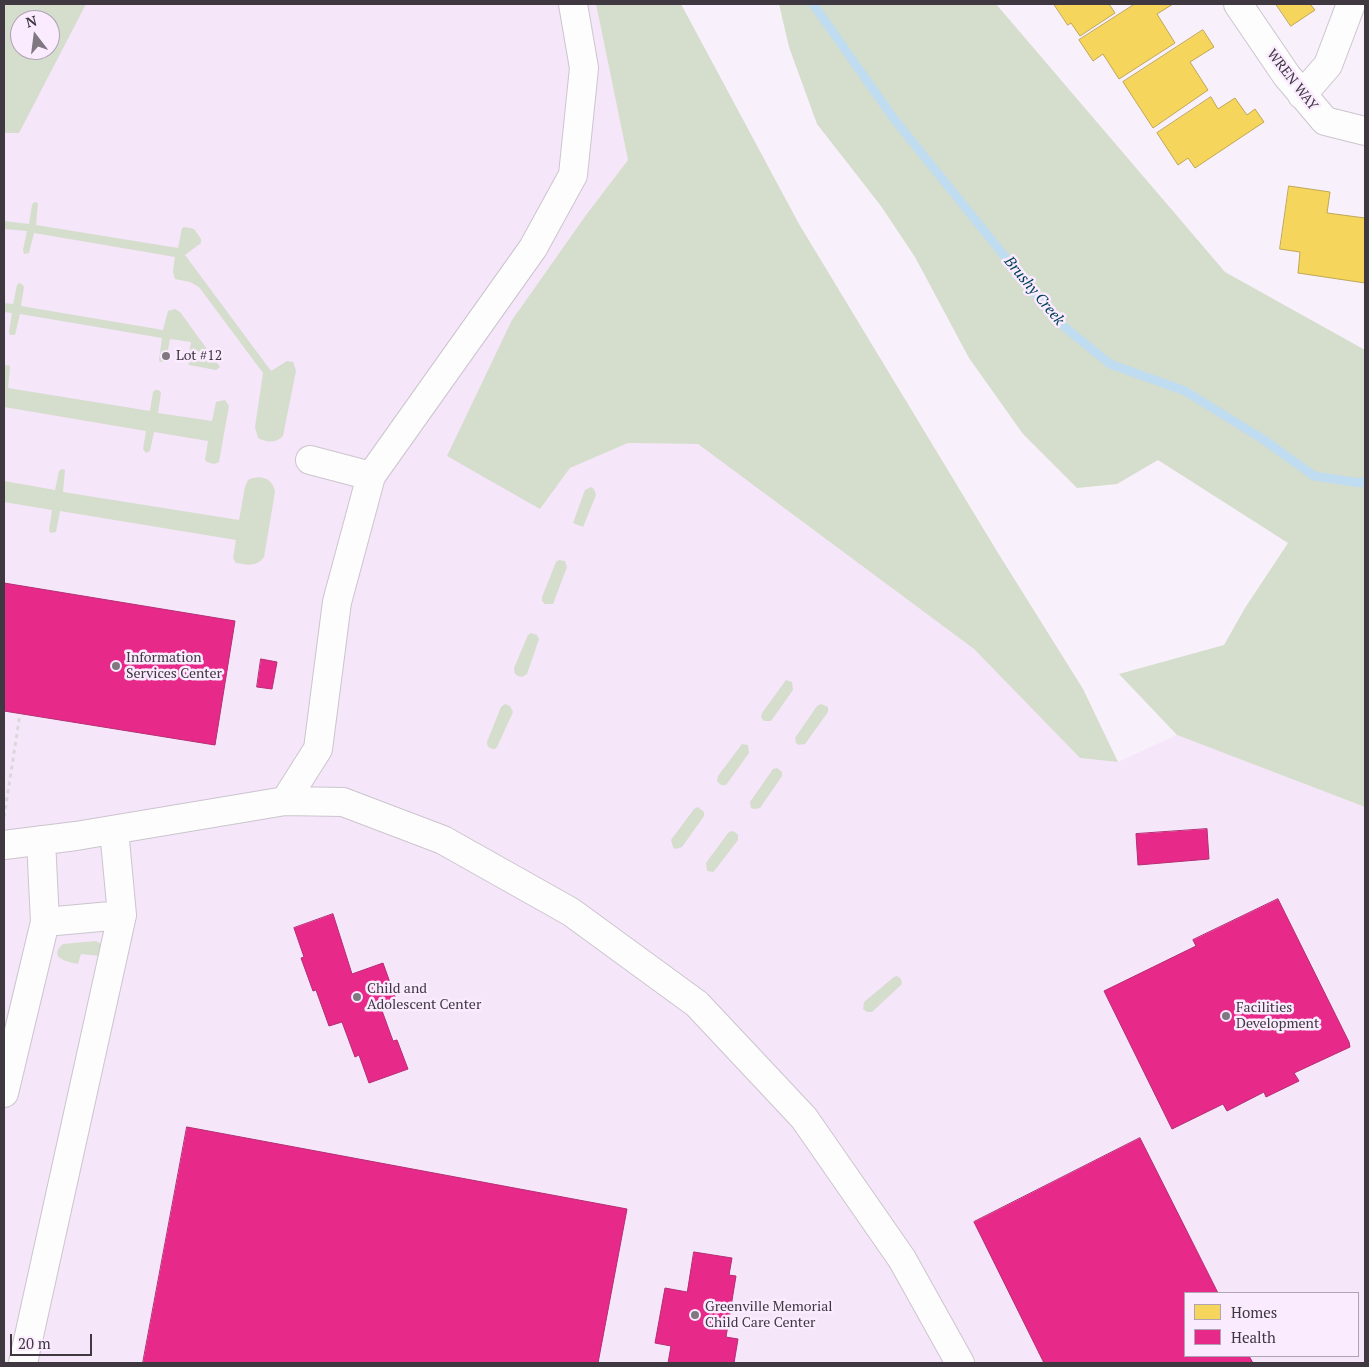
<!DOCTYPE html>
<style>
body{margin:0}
#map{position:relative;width:1369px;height:1367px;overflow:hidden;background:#f8f0fa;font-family:"PT Serif",serif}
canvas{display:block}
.frame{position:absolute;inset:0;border:5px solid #3f3840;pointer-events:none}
.legend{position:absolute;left:1184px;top:1292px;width:175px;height:65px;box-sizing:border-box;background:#fbebff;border:1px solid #b0a3b3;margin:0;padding:6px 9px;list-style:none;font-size:15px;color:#3f3840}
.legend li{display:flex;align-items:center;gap:10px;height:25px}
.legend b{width:25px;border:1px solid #b0a3b3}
.north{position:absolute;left:10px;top:10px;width:50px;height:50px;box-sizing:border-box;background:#fbebff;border:1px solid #b0a3b3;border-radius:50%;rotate:345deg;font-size:14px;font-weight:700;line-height:20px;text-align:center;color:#3f3840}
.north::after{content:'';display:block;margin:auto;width:18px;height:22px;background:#807881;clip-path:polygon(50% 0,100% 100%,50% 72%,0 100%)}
.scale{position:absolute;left:10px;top:1334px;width:82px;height:22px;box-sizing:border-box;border:2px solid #3f3840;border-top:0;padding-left:6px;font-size:15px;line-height:18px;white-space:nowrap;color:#3f3840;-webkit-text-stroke:4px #fbebff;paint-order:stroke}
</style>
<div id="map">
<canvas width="1369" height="1367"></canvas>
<div class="frame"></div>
<ul class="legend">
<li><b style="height:14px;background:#f6d55c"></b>Homes</li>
<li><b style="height:14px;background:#e7298a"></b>Health</li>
</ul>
<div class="north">N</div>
<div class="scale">20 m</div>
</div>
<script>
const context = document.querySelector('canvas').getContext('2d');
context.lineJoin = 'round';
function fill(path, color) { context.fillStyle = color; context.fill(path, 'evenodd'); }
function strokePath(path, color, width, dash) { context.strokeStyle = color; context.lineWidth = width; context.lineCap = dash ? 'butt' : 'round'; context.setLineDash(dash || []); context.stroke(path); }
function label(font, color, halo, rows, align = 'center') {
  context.font = font + ' "PT Serif",serif'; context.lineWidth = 5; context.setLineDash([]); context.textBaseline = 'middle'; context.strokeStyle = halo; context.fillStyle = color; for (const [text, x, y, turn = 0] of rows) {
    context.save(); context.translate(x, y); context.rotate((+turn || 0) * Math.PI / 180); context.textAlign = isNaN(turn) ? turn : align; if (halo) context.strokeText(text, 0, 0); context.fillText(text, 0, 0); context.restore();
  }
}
const built = new Path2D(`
 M4,4H596L628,160L586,215L512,320L540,509L570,468L628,443L698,444L974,649L1080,758L1118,762L1177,735L1365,807V1363H4ZM20,20H50V50H20ZM1185,1293H1358V1356H1185Z`);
const green = new Path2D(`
 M4,4H86L19,133H4ZM20,20H50V50H20Z
 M596,4H681L799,224L998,553L1083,689L1118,762L1080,758L974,649L698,444L628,443L570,468L540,509L447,456L512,320L586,215L628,160Z
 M779,4H996L1225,272L1365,350V807L1177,735L1119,674L1224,645L1245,608L1288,543L1158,460L1117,484L1077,488L1023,434L969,358L915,257L881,206L817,124L789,47Z
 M34,202L38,203L36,225L178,248L182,228L185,227L194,229L201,239V243L185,255L271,371L287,361L293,362L296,371L283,436C276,443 267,443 258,438L255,427L263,373L199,287L190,282L175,279L173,271L175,257L34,233L29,253L24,254L23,250L27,231L4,229V221L29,224L32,205Z
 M19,283L22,284L24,287L21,306L163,330L168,311L175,309L180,312L220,367L216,370L189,365L188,361L191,342L170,339L166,361L160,362L159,360L162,338L20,314L15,335H10L9,332L12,313L4,312V303L13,304L17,285Z
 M6,365L10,366L8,388L150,411L153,392L155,390H159L161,393L158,413L212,421L216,402L225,400L229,406L219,462L214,464L207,462L205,460L208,441L154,432L150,451L146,453L143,449L146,431L4,407V367Z
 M62,469L65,470L63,492L239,520L245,487L248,480C260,474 273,478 275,492L264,557C257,567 247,565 236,563L233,558L236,540L60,511L56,532L51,533L49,531L52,510L4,502V481L55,490L59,471Z
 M591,487L594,489L596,495L583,527L573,523L585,490Z
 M559,560L565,561L567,567L553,604H545L542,601V597L556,562Z
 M531,633L537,635L539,639L527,674L522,677C516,676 514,674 514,668L528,635Z
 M786,680L792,682L793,690L771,721H764L761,717L762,713Z
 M505,704L510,706L513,712L497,747L495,749C490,749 487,747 487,742L501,707Z
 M821,704L828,707V712L805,744L799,745L796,743L795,738L817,706Z
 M742,744L748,745L749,753L726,785H721L717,781L718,776Z
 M777,768L782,772V776L760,808L754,809L751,808L750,802L773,769Z
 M698,807L704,812V816L682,847L675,849L673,847L671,840L694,809Z
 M731,831L735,832L738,835V840L715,870L713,872L707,871L706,863L728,833Z
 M96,941L103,945L100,956L81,954L78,964C68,962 47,958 63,944Z
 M897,976L901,979L902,984L872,1012H867L863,1009L864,1002L894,977Z`);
const homes = new Path2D(`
 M1054,4H1109L1115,13L1080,36L1071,23L1068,25Z
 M1135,4H1173L1157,14L1175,43L1119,79L1103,54L1093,61L1079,40Z
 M1276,4H1310L1315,10L1291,26Z
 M1203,30L1214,47L1190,62L1208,90L1153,128L1123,82Z
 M1211,97L1218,109L1235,98L1247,115L1255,109L1264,122L1195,168L1188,158L1178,165L1157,133Z
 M1289,186L1330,192L1327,213L1365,218V283L1298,273L1300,252L1280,249Z`);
const health = new Path2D(`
 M4,583L235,621L215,745L4,711Z
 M261,659L277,662L272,689L257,687Z
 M1207,829L1209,859L1138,865L1136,834Z
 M1278,899L1349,1042L1350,1047L1294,1073L1299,1081L1266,1097L1264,1092L1227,1111L1223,1104L1172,1129L1104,991L1196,946L1193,940Z
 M333,914L352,974L383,963L397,1002L381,1008L393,1041L397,1040L408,1069L369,1083L359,1055L355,1057L342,1022L329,1026L316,990L313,991L301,958L304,957L294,928Z
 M187,1127L627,1209L598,1363H143Z
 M1140,1138L1218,1293H1185V1356H1249L1253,1363H1044L974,1222Z
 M694,1252L732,1258L729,1275L736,1276L726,1337L738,1339L734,1363H668L671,1346L655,1343L665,1288L687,1292Z`);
const stream = new Path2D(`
 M813,4L894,119L1056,320L1110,364L1185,391L1264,440L1314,476L1361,483L1365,481`);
const path = new Path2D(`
 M4,817L20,714`);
const minor = new Path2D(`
 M1238,4L1287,76L1325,121L1365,131
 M1302,95L1328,65L1351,4
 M371,476L533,248L573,175L584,68L573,4
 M285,801L318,749L337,602L371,476L310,460
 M4,845L76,836L285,801L343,802L443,840L571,912L697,1004L804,1118L902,1259L960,1363
 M45,922L122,915
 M4,1093L45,922L41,840
 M23,1363L122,915L114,830`);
const markers = [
 [166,356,5,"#807881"],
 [116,666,5,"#807881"],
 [357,997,5,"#807881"],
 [1226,1016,5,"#807881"],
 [695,1315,5,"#807881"]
];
const streetNames = [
 ["WREN WAY",1292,80,52]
];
const poiNames = [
 ["Lot #12",176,356],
 ["Information",126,658],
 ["Services Center",126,674],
 ["Child and",367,989],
 ["Adolescent Center",367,1005],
 ["Facilities",1236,1008],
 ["Development",1236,1024],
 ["Greenville Memorial",705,1307],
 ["Child Care Center",705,1323]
];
const waterNames = [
 ["Brushy Creek",1034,291,50]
];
fill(built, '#f5e6f9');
fill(green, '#d5ddcd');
fill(homes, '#f6d55c');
strokePath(homes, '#bfa654', 1);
fill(health, '#e7298a');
strokePath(health, '#b52e74', 1);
strokePath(stream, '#c0dcf0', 9);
strokePath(minor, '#cbc5cd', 30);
strokePath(path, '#dad8db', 3, [4, 4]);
strokePath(minor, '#fefdfe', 28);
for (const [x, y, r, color] of markers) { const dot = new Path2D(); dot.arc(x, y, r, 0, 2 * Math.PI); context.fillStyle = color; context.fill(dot); strokePath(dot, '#fbebff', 2); }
label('14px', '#3f3840', '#fbebff', streetNames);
label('14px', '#3f3840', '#fbebff', poiNames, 'left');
label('italic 15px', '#014057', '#fbebff', waterNames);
</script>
